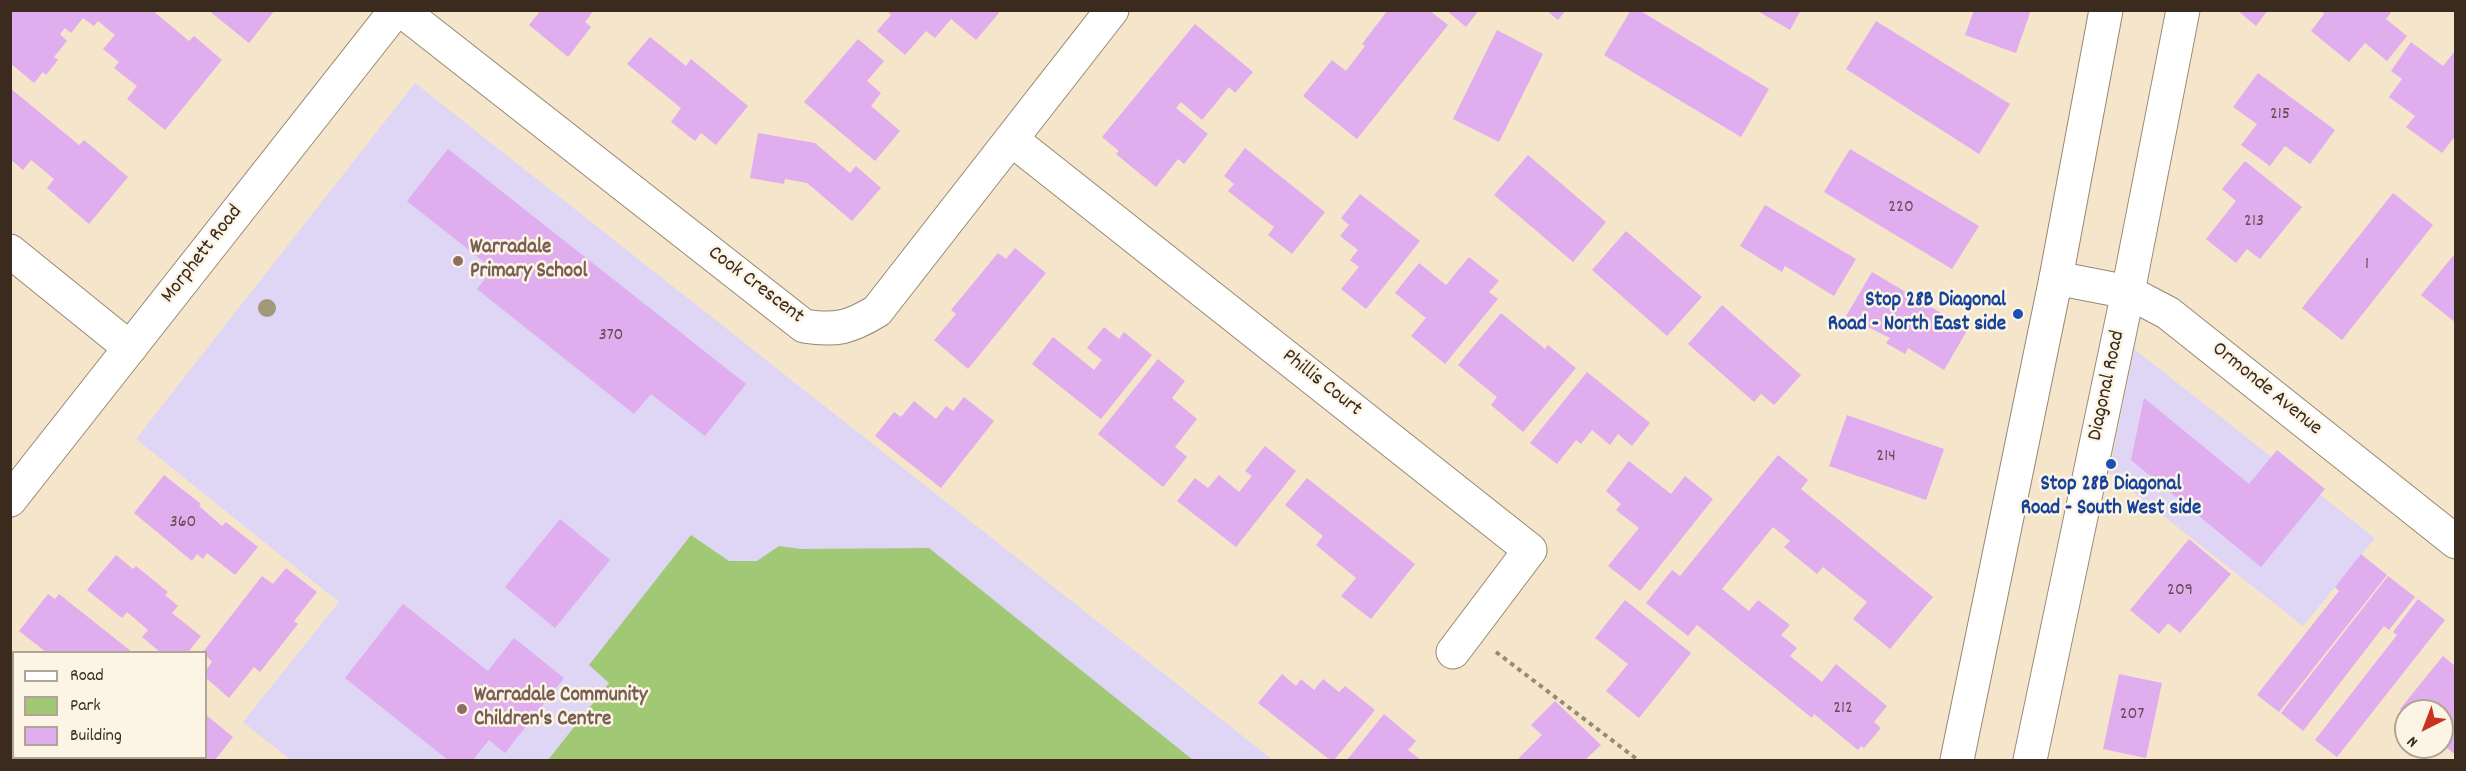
<!DOCTYPE html>
<style>
body{margin:0}
#map{position:relative;width:2466px;height:771px;overflow:hidden;background:#f5e5cb;font-family:Dekko,sans-serif}
canvas{display:block}
.frame{position:absolute;inset:0;border:12px solid #3b2a1e;pointer-events:none}
.legend{position:absolute;left:12px;top:651px;width:195px;height:108px;box-sizing:border-box;background:#fcf5e5;border:2px solid #afa495;margin:0;padding:8px 10px;list-style:none;font-size:18px;color:#3b2a1e}
.legend li{display:flex;align-items:center;gap:12px;height:30px}
.legend b{width:30px;border:2px solid #afa495}
.north{position:absolute;left:2394px;top:699px;width:60px;height:60px;box-sizing:border-box;background:#fcf5e5;border:2px solid #afa495;border-radius:50%;rotate:222deg;font-size:16px;font-weight:700;line-height:24px;text-align:center;color:#3b2a1e}
.north::after{content:'';display:block;margin:auto;width:21px;height:27px;background:#c8321e;clip-path:polygon(50% 0,100% 100%,50% 72%,0 100%)}
</style>
<div id="map">
<canvas width="2466" height="771"></canvas>
<div class="frame"></div>
<ul class="legend">
<li><b style="height:8px;background:#fff"></b>Road</li>
<li><b style="height:16px;background:#a1c975"></b>Park</li>
<li><b style="height:16px;background:#e0adee"></b>Building</li>
</ul>
<div class="north">N</div>
</div>
<script>
const context = document.querySelector('canvas').getContext('2d');
context.lineJoin = 'round';
function fill(path, color) { context.fillStyle = color; context.fill(path, 'evenodd'); }
function strokePath(path, color, width, dash) { context.strokeStyle = color; context.lineWidth = width; context.lineCap = dash ? 'butt' : 'round'; context.setLineDash(dash || []); context.stroke(path); }
function label(font, color, halo, rows, align = 'center') {
  context.font = font + ' Dekko,sans-serif'; context.lineWidth = 5; context.setLineDash([]); context.textBaseline = 'middle'; context.strokeStyle = halo; context.fillStyle = color; for (const [text, x, y, turn = 0] of rows) {
    context.save(); context.translate(x, y); context.rotate((+turn || 0) * Math.PI / 180); context.textAlign = isNaN(turn) ? turn : align; if (halo) context.strokeText(text, 0, 0); context.fillText(text, 0, 0); context.restore();
  }
}
const built = new Path2D(`
 M415,83L1273,760H291L243,722L339,602L136,439Z
 M2134,349L2375,538L2303,626L2109,473Z`);
const green = new Path2D(`
 M691,535L729,561H757L779,546L801,549L929,548L1193,760H548L609,683L589,665Z`);
const building = new Path2D(`
 M10,10H152L189,41L194,36L222,60L165,130L127,99L137,86L114,68L119,62L103,49L115,35L98,21L94,26L83,18L71,33L65,28L60,34L67,41L54,57L58,60L46,75L43,72L34,83L10,63Z
 M208,10H275L249,43Z
 M541,10H594L585,22L591,27L568,57L529,25Z
 M886,10H996L999,13L976,40L951,19L935,38L926,31L905,55L877,31L891,15Z
 M1388,10H1429L1448,25L1357,139L1303,96L1332,60L1346,71L1365,46L1362,44Z
 M1446,10H1479L1466,27Z
 M1546,10H1566L1558,20Z
 M1631,10H1639L1769,89L1741,137L1604,55Z
 M1756,10H1801L1790,30Z
 M1974,10H2031L2016,53L1965,35Z
 M2237,10H2268L2256,26Z
 M2320,10H2393L2386,19L2407,36L2387,61L2365,43L2349,62L2311,31L2324,14Z
 M1876,21L2010,104L1979,154L1846,69Z
 M1195,24L1253,72L1235,93L1229,87L1202,120L1181,102L1176,108L1208,134L1184,164L1178,159L1156,187L1116,154L1119,151L1102,137Z
 M1497,30L1543,54L1499,142L1453,119Z
 M650,37L686,66L691,59L748,106L716,145L701,133L695,141L671,122L681,108L627,64Z
 M858,39L884,61L867,81L881,93L871,106L900,131L875,161L804,102Z
 M2411,42L2443,66L2456,50V135L2442,153L2406,127L2415,116L2389,97L2402,79L2391,71Z
 M2258,73L2335,130L2310,164L2285,146L2270,166L2241,145L2257,124L2233,107Z
 M10,88L79,145L84,140L128,177L89,224L47,188L54,179L31,160L23,170L10,159Z
 M758,133L815,143L850,173L856,166L881,188L852,221L807,183L785,179L784,184L750,178Z
 M1245,148L1325,212L1292,254L1268,235L1274,227L1228,191L1234,184L1224,176Z
 M448,149L746,384L705,436L651,394L634,414L477,289L493,269L407,201Z
 M1850,149L1979,226L1952,269L1824,192Z
 M1528,155L1606,222L1573,262L1494,195Z
 M2245,161L2302,207L2260,259L2247,249L2236,263L2206,239L2236,201L2222,189Z
 M2393,193L2433,225L2342,340L2302,308Z
 M1360,194L1420,241L1366,309L1341,289L1359,267L1350,260L1358,250L1340,236L1349,225L1341,218Z
 M1765,205L1856,259L1834,296L1785,266L1782,272L1740,246Z
 M1626,231L1702,297L1667,336L1592,270Z
 M1015,248L1046,273L968,369L934,340L956,314L951,310L998,253L1006,259Z
 M2453,256L2456,258V323L2421,295Z
 M1469,257L1499,281L1489,292L1498,299L1445,364L1411,336L1426,318L1395,293L1419,263L1446,285Z
 M1872,272L1968,329L1944,370L1908,348L1905,354L1886,343L1890,338L1846,316Z
 M1722,305L1801,375L1774,405L1761,394L1754,402L1688,344Z
 M1501,313L1545,349L1548,345L1576,368L1523,432L1491,405L1497,397L1458,365Z
 M1104,327L1119,339L1124,332L1152,355L1101,419L1032,364L1053,337L1094,370L1102,360L1087,348Z
 M1158,359L1185,381L1172,398L1197,419L1175,447L1187,457L1163,487L1098,434Z
 M1587,372L1650,423L1632,446L1618,434L1610,445L1592,430L1581,444L1576,440L1557,464L1530,443Z
 M964,397L994,421L941,488L875,436L894,412L901,417L914,401L936,419L946,406L953,411Z
 M2144,398L2249,484L2277,450L2325,489L2261,567L2131,460Z
 M1847,415L1944,449L1926,500L1829,466Z
 M1265,446L1296,471L1236,547L1177,501L1195,478L1208,488L1219,475L1239,492L1252,476L1245,471Z
 M1778,455L1808,480L1801,489L1933,597L1890,649L1853,619L1867,602L1823,567L1817,574L1784,547L1790,541L1773,527L1722,589L1749,611L1758,600L1790,625L1781,635L1797,648L1790,656L1822,682L1836,664L1887,706L1874,722L1881,728L1864,748L1861,746L1858,750L1814,714L1812,718L1697,625L1688,636L1646,603L1672,570L1680,576Z
 M1629,461L1671,494L1685,476L1713,499L1640,591L1608,566L1639,528L1616,510L1621,504L1606,491Z
 M164,475L201,504L199,506L222,526L226,522L258,547L235,575L207,553L203,559L197,554L192,561L134,513Z
 M1307,478L1415,564L1371,619L1341,596L1356,578L1316,545L1323,536L1285,505Z
 M560,519L610,560L555,628L505,587Z
 M2189,539L2231,574L2180,633L2168,623L2159,634L2130,610Z
 M2361,554L2387,575L2279,712L2257,695L2339,591L2335,587Z
 M116,555L133,569L136,566L168,592L165,595L178,606L172,613L201,636L188,652H160L142,637L148,630L127,612L122,618L87,590Z
 M286,568L317,592L294,621L298,624L260,672L254,667L229,698L206,678V670L212,662L203,652L262,576L273,584Z
 M2388,576L2415,597L2389,630L2384,626L2303,731L2281,713Z
 M48,594L55,599L59,594L132,652H46L19,631Z
 M2418,599L2445,620L2337,757L2315,740L2397,635L2393,632Z
 M1625,600L1691,653L1639,718L1606,691L1628,664L1595,638Z
 M403,604L488,671L514,638L564,678L505,753L489,740L473,760H448L345,678Z
 M2443,656L2456,667V755L2442,744V711H2406V714L2400,709Z
 M1282,674L1296,686L1301,679L1314,690L1323,679L1339,692L1345,686L1375,710L1334,760H1330L1258,703Z
 M2119,674L2162,683L2146,758L2103,749Z
 M1555,701L1601,745L1585,760H1517L1542,735L1531,725Z
 M1384,714L1416,741L1408,750L1421,760H1347Z
 M206,715L233,737L215,760H177L180,758H206Z
 M10,733L14,736V758H40L44,760H10Z`);
const path = new Path2D(`
 M1496,652L1638,760`);
const minor = new Path2D(`
 M401,10L804,326C836,331 849,328 877,311L1112,10
 M1011,139L1530,550L1453,652
 M10,251L130,348
 M2056,278L2128,292L2168,313L2456,542`);
const major = new Path2D(`
 M10,500L396,10
 M1957,760L2056,278L2106,10
 M2030,760L2128,292L2183,10`);
const trees = [
 [267,308]
];
const markers = [
 [458,261,6,"#8d6e63"],
 [2018,314,6,"#1a4fb4"],
 [2111,464,6,"#1a4fb4"],
 [462,709,6,"#8d6e63"]
];
const numberNames = [
 ["215",2280,116],
 ["220",1901,209],
 ["213",2254,223],
 ["1",2367,266],
 ["370",611,337],
 ["214",1886,458],
 ["360",183,524],
 ["209",2180,592],
 ["212",1843,710],
 ["207",2132,716]
];
const educationNames = [
 ["Warradale",470,249],
 ["Primary School",470,273],
 ["Warradale Community",474,697],
 ["Children's Centre",474,721]
];
const streetNames = [
 ["Morphett Road",203,255,-52],
 ["Cook Crescent",755,286,37],
 ["Phillis Court",1321,384,38],
 ["Diagonal Road",2108,386,-78],
 ["Ormonde Avenue",2266,390,39]
];
const transitNames = [
 ["Stop 28B Diagonal",2006,302],
 ["Road - North East side",2006,326],
 ["Stop 28B Diagonal",2111,486,"center"],
 ["Road - South West side",2111,510,"center"]
];
fill(built, '#dfd5f5');
fill(green, '#a1c975');
fill(building, '#e0adee');
strokePath(minor, '#988874', 35);
strokePath(major, '#988874', 35);
strokePath(path, '#988874', 4, [4.5, 4.5]);
strokePath(minor, '#fff', 33);
strokePath(major, '#fff', 33);
context.fillStyle = '#a0997a';
for (const [x, y] of trees) { context.beginPath(); context.arc(x, y, 9, 0, 2 * Math.PI); context.fill(); }
for (const [x, y, r, color] of markers) { const dot = new Path2D(); dot.arc(x, y, r, 0, 2 * Math.PI); context.fillStyle = color; context.fill(dot); strokePath(dot, '#fcf5e5', 2); }
label('18px', '#644b52', null, numberNames);
label('bold 21px', '#785e54', '#fcf5e5', educationNames, 'left');
label('21px', '#3b2a1e', '#fcf5e5', streetNames);
label('bold 21px', '#164399', '#fcf5e5', transitNames, 'right');
</script>
